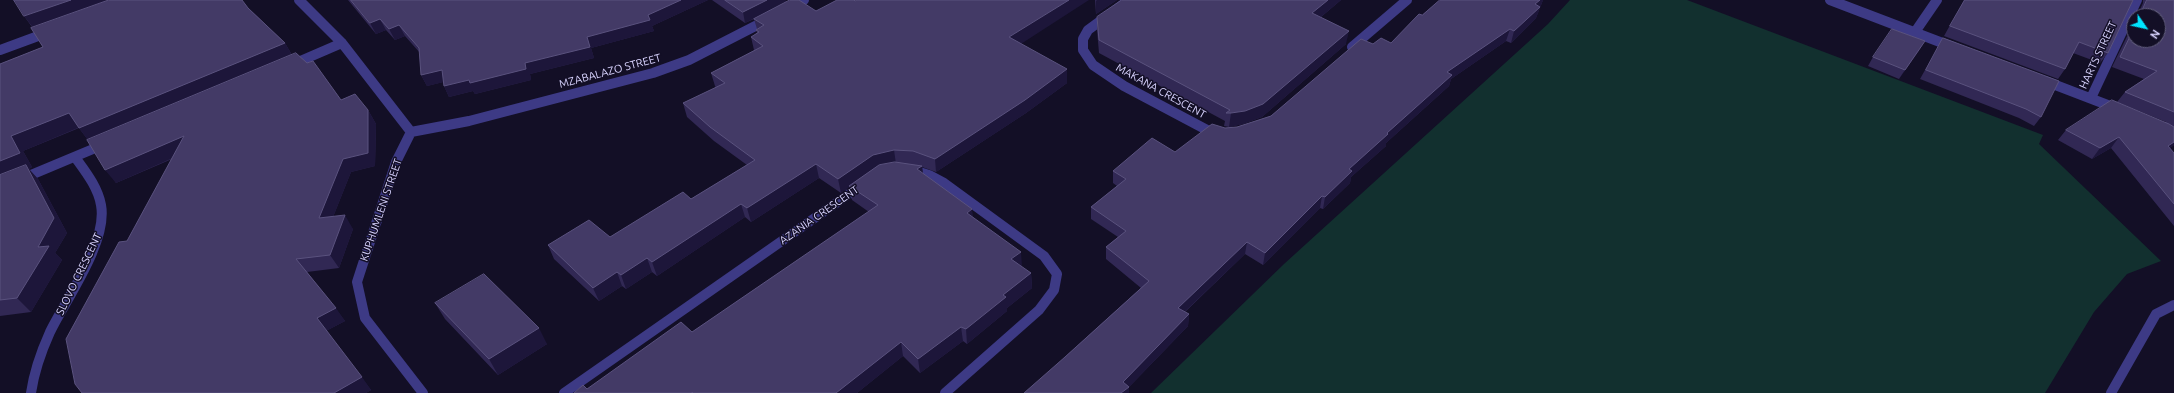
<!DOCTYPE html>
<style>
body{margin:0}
#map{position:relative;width:2174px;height:393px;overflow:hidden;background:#130f26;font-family:Ubuntu,sans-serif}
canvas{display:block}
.north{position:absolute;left:2126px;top:8px;width:40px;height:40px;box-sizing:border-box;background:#130f26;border:1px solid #625e7d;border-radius:50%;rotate:124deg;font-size:11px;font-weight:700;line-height:16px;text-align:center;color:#d9d4ff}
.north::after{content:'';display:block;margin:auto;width:14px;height:18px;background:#00e5ff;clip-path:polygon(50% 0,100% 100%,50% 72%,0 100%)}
</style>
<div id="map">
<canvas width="2174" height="393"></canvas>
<div class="north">N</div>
</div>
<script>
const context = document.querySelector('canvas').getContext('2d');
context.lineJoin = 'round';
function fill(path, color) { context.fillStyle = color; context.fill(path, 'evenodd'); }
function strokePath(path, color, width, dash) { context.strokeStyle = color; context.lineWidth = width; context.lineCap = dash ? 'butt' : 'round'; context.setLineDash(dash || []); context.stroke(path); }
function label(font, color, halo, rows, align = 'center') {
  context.font = font + ' Ubuntu,sans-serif'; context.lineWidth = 3; context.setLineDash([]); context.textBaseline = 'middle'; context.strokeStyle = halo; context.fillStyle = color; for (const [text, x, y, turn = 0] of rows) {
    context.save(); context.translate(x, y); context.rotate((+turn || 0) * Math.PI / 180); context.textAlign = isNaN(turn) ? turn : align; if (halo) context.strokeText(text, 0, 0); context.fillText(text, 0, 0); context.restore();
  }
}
const green = new Path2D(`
 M1570,0H1687L2043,135L2039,144L2161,261L2127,274L2094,312L2045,393H1151L1284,264L1548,24Z`);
const street = new Path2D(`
 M299,0L342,43L411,132
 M1129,0L1088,30L1083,39V50L1093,65L1124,86L1207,130L1218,132
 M1830,0L1953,47
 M790,7L804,0
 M1915,32L1937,0
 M1352,47L1407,0
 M0,50L49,32
 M291,65L342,43
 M2045,81L2118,109
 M2091,98L2137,0
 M411,132L469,121L653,73L689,60L767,20
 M411,132L396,162L357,282L365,318L423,393
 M910,169L929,175L944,183L1044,256L1057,274L1054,290L1039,310L945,393
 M0,188L105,144
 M31,393C34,372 41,352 50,332C66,299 108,242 101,205C98,187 85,171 75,157
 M564,393L862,185
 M2111,393L2156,314L2174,305`);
const wall = new Path2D(`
 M348,0H708L652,26L654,31L591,48L594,58L530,74L531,80L475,94L473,91L449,97L444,86L443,82L427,86L421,75L420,53L405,36L395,40L386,30L376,34Z
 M712,0H785L786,2L816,11L855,1L1021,44L1067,83L1026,113L936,172L922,167L923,174L973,218L1021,267L1031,273L1032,288L1007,308V311L967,344L963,341L920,373L903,356L857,393H574L587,389L692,332L869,212L852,200L850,187L841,193L819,178L751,222L745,217L657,276L652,272L626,289L622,286L599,301L554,259L548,245L610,237L691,199L747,165L714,141L687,117L683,103L716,88L715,86L711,73L755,50H754L751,37L757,33L756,30L757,29L754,19L745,23Z
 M1095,0H1117L1096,14Z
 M1122,0H1341L1321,17L1346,44L1262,117L1243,124L1229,127L1224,126L1225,121L1099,53L1097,30V17Z
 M1440,0H1543L1536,18L1511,43L1506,41L1451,79L1449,86L1386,143V146L1351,177L1350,183L1323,209L1320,208L1263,265L1245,254L1185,312L1189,314L1188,326L1129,387L1065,357L1141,288L1106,259V247L1118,237L1091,219V207L1117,186L1113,183V171L1175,152L1225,128L1237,127L1271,116L1373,44L1391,43Z
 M1964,0H2133L2108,53L2100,63L2073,53L2065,69L2058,79L1944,36Z
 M2143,0H2174V145L2170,148L2174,153V226L2111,148L2092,159L2058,140L2066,130L2166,122L2117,102L2125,92L2144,79L2112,67L2134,22V40L2158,16H2137L2143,3Z
 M248,8L285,43L292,55L341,100L368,110L376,124L375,166L351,172L333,217L353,229L339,268L307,272L345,321L326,331L371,390L366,393H82L127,241L172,159L116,183L88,140L79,128L23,151L32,167L29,169L38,179L67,233L55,253L62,260L31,312L0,316V64L43,47L32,27L24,16Z
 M1943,38L2041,117L2034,126L2019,118L1920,79Z
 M1925,41L1899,79L1868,66L1873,57Z
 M435,303L547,344L498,375L445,319Z`);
const shadedWall = new Path2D(`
 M71,0H119L35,30L24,16Z
 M681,0H708L652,26L654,31L591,48L594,58L530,74L531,80L475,94L473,91L449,97L444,86L525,63L587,37L648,15Z
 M767,0H785L786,2L745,23L743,12Z
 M1069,0H1089L1010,51L1009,37Z
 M1097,0H1117L1096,14V1Z
 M1328,0H1341L1310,26L1312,13Z
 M1540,0H1543L1536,18L1511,43L1514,31L1535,4Z
 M380,19L386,30L376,34L370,23Z
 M399,25L405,36L395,40L389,29Z
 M1510,29L1506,41L1451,79L1449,86L1386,143V146L1351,177L1350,183L1323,209L1325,197L1349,169L1387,133L1447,72Z
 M1349,31L1346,44L1262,117L1243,124L1229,127L1231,113Z
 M1925,41L1919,51L1899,79L1905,70Z
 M285,43L293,57L90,143L79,128Z
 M1067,69V83L1026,113L936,172L935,159Z
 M442,70L448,81L427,86L421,75Z
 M368,110L376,124L375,166L351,172L327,232L319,218L343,159Z
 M69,113L80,127L23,151L32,167L29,169L38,179L67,233L55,253L62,260L31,312L17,298L38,247L0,181V161L11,136Z
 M184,136L193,149L116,183L105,170Z
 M2119,137L2111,148L2092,159L2100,148Z
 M2174,142V145L2159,156L2168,146Z
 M894,150L896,164L876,169L841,193L838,179L873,155Z
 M816,164L819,178L751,222L747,208Z
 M922,166L924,181L917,169Z
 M1322,196L1320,208L1263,265L1265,253Z
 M741,204L745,217L657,276L652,262Z
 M972,209L974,224L967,213Z
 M345,215L353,229L339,268L330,255Z
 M1247,242L1245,254L1177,319L1178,308Z
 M1021,252L1022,266L1011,259Z
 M647,258L652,272L626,289L621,275Z
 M617,272L622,286L599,301L593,288Z
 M1031,273L1032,288L1007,308V311L967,344L966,329L1003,295Z
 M336,308L345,321L326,331L317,318Z
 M1189,314L1188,326L1129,387V393H1121L1123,382Z
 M961,327L963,341L920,373L918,359Z
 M539,328L547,344L498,375L489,359Z
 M901,342L903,356L857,393H836Z
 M362,377L371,390L366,393H334Z`);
const building = new Path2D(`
 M14,0H71L24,16Z
 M109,0H242L248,8L285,43L79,128L69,113L11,136L20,153L0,161V64L43,47L31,28Z
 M351,0H681L648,15L650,20L587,37L590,47L525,63L526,69L470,83L469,80L444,86L442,70L421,75L419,48L399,25L389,29L380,19L370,23Z
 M725,0H767L743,12Z
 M790,0H799L816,11L837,0H854L855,1L857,0H1069L1009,37L1067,69L1025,100L935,159L913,151L894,150L873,155L838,179L816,164L747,208L741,204L652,262L647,258L621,275L617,272L593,288L548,245L589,220L610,237L683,192L691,199L755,160L710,127L683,103L725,83L711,73L763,46L751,37L759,32L756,30L764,25L754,19Z
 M1122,0H1328L1312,13L1349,31L1263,104L1245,111L1231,113H1226L1230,110L1099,40L1097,17Z
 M1440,0H1540L1535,4L1540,7L1514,31L1510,29L1447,72L1452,75L1387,133L1388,134L1349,169L1352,171L1325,197L1322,196L1265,253L1247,242L1178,308L1189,314L1123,382L1129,387L1121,393H1024L1065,357L1149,281L1106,247L1126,231L1091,207L1126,179L1113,171L1152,138L1175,152L1212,124L1225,128L1237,127L1271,116L1361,39L1373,44L1381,38L1391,43L1419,14L1422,15Z
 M1965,0H2133L2108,53L2079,42L2065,69L1950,26Z
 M2147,0H2174V112L2125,92L2157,71L2120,57L2134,28V40H2158V16H2140Z
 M1892,29L1925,41L1905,70L1873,57Z
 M1943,38L2059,81L2041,117L2026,109L1926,70Z
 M296,53L307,63L313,61L341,100L355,94L368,110V153L343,159L319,218L345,215L330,255L296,259L336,308L317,318L362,377L334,393H82L75,384L66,339L119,242L127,241L184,136L105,170L87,140Z
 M2112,100L2169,124L2174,127V142L2168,146L2174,153V204L2119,137L2100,148L2066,130Z
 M895,162L922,166L917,169L972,209L967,213L1021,252L1011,259L1031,273L1003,295L1006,297L966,329L961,327L918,359L901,342L836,393H693L692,392V393H574L583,385L587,389L681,322L692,332L878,205L849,186L879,165Z
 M26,165L54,218L38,247L49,246L17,298L0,300V175Z
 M484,274L539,328L489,359L435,303Z`);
const streetNames = [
 ["HARTS STREET",2098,55,-65],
 ["MZABALAZO STREET",610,71,-15],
 ["MAKANA CRESCENT",1161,91,29],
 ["KUPHUMLENI STREET",381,210,-71],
 ["AZANIA CRESCENT",819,215,-35],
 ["SLOVO CRESCENT",79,274,-64]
];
fill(green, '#12302f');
strokePath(street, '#3d3a85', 10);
fill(wall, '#312854');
fill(shadedWall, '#1d163a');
fill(building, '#433a66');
strokePath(building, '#5a527e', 1);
label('11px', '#d9d4ff', '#130f26', streetNames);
</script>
